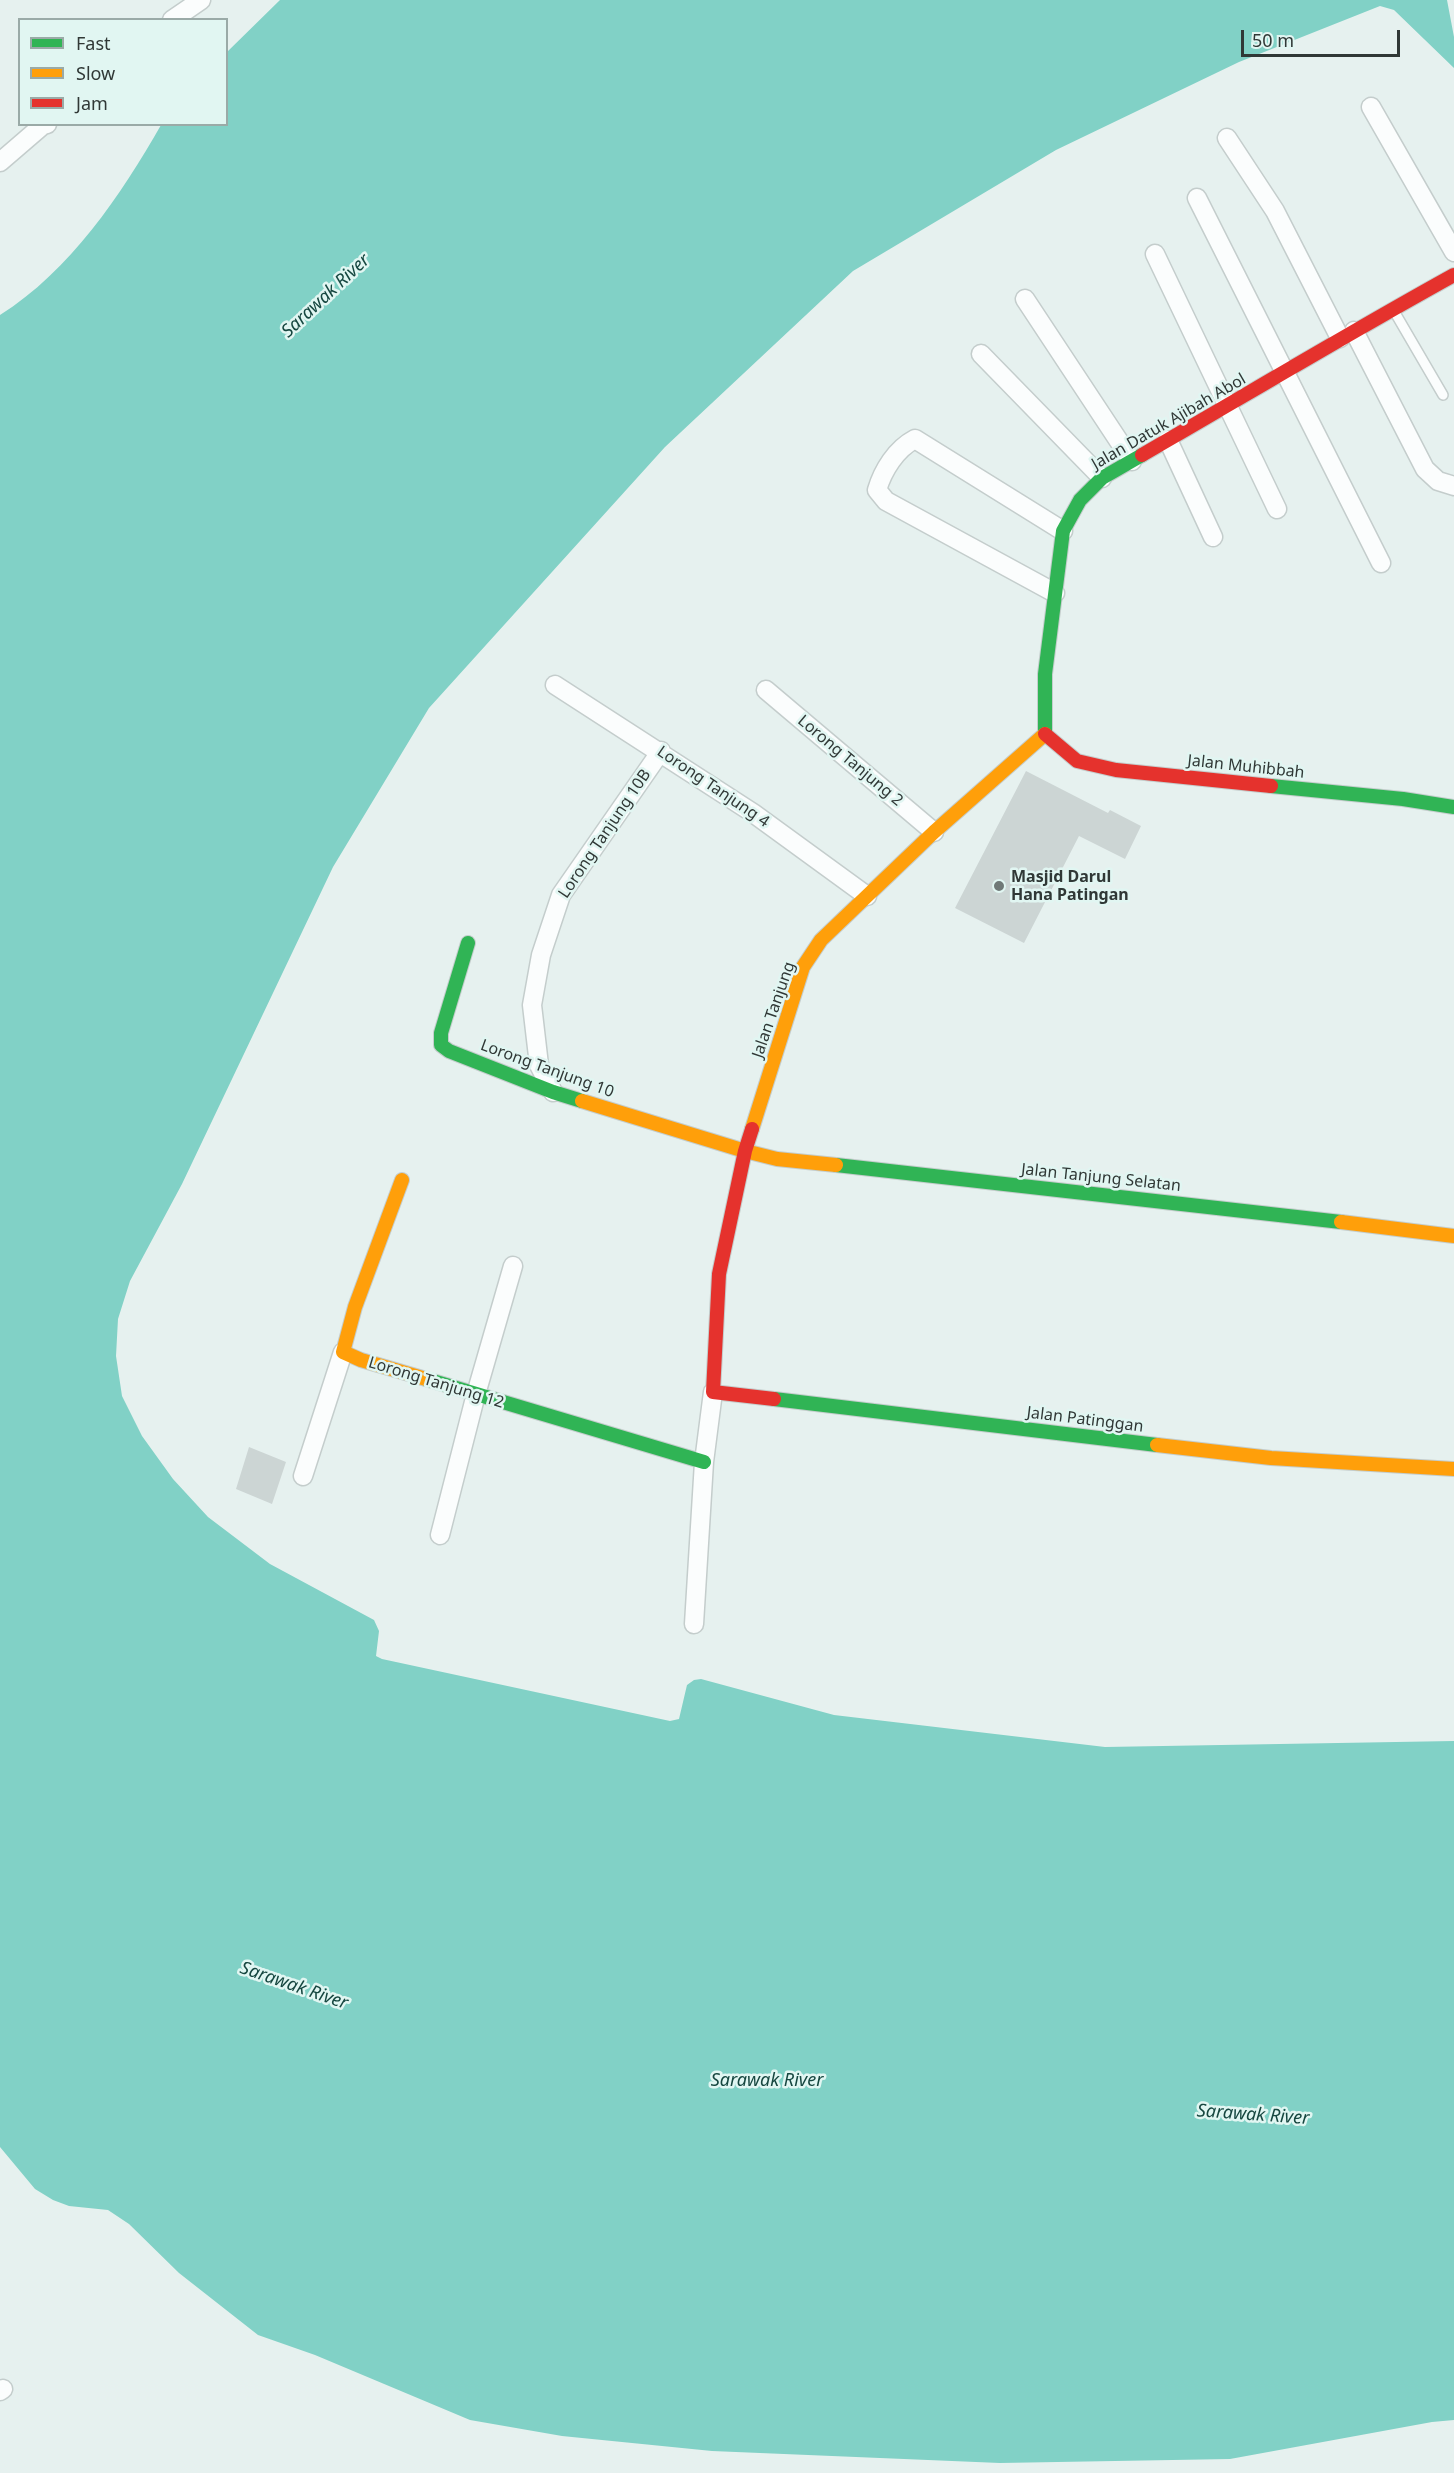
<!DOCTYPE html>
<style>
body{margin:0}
#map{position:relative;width:1454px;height:2473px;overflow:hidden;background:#e6f1ef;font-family:"Noto Sans",sans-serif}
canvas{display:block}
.legend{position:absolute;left:18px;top:18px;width:210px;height:108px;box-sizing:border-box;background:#e1f6f2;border:2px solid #9aaaa7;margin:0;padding:8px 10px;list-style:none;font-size:18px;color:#303836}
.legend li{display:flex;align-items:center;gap:12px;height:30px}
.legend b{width:30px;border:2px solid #9aaaa7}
.scale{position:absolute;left:1241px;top:30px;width:159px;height:27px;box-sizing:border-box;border:3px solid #303836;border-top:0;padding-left:8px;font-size:18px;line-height:21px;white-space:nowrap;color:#303836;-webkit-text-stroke:4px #e1f6f2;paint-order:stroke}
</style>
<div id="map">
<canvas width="1454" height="2473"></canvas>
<ul class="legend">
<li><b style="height:8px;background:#30b455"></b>Fast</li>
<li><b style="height:8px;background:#ff9f0a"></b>Slow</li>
<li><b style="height:8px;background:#e5322d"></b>Jam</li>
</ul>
<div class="scale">50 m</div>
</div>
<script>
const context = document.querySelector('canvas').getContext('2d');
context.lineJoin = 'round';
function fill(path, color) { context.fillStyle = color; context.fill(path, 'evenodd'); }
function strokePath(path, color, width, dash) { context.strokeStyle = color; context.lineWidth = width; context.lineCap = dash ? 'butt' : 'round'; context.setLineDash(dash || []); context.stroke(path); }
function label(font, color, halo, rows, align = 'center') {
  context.font = font + ' "Noto Sans",sans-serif'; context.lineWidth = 5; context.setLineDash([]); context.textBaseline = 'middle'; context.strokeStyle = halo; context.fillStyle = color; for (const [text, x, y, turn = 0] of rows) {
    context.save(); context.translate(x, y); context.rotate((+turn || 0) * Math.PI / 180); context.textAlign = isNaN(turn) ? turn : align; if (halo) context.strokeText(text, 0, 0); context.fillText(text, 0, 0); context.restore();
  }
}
const water = new Path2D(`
 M280,0H1447L1454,37V68L1394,10L1380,6L1239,62L1056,150L853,271L665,447L429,708L333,867L182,1184L130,1281L118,1319L116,1356L122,1396L142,1436L173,1479L208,1517L270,1564L374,1620L379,1631L376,1656L382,1659L670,1721L679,1719L687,1685L694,1680L701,1679L834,1715L1105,1747L1454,1741V2420L1432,2422L1230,2459L1000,2463L712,2451L562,2436L470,2420L315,2355L258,2335L179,2273L129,2224L108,2210L69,2206L53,2200L35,2189L0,2147V315C70,271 121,195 161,125L226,124L227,52Z`);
const building = new Path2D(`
 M1026,771L1108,813L1110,810L1141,826L1125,859L1079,836L1024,943L955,908Z
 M249,1447L286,1462L272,1504L236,1489Z`);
const lane = new Path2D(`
 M1394,311L1443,395`);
const street = new Path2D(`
 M172,20L201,0
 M1371,107L1454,252
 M1227,138L1275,211L1340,338
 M0,162L43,125L47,124
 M1197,198L1381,563
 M1155,254L1277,509
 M1025,299L1132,461
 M1354,331L1425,469L1438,481L1454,486
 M981,354L1102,478
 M1168,440L1213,537
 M1055,593L886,501L877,490C883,470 896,449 915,439L1063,531
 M555,685L753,813L867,896
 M766,690L934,832
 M553,1092L539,1065L532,1005L541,955L561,895L661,751
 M303,1476L343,1352
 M440,1535L476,1394L513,1266
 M694,1624L704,1462L713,1392
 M0,2391L3,2389`);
const fast = new Path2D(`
 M1045,734V674L1063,531L1080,500L1102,478L1142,455
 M1271,786L1403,799L1454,807
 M468,943L441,1033V1045L449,1051L553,1092L582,1101
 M836,1165L1341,1222
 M426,1379L704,1462
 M774,1399L1157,1445`);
const slow = new Path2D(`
 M582,1101L745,1151L777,1159L836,1165
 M752,1129L803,967L821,940L934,832L1045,734
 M402,1180L355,1307L343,1352L361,1360L426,1379
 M1341,1222L1454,1236
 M1157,1445L1271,1458L1454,1469`);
const jam = new Path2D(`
 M1142,455C1246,395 1349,333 1454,275
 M1045,734L1077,761L1116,770L1271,786
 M752,1129L745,1151L719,1274L713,1392L774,1399`);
const markers = [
 [999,886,6,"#707977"]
];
const streetNames = [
 ["Jalan Datuk Ajibah Abol",1169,422,-30],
 ["Lorong Tanjung 2",850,761,40],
 ["Jalan Muhibbah",1246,767,6],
 ["Lorong Tanjung 4",713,787,34],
 ["Lorong Tanjung 10B",605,834,-56],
 ["Jalan Tanjung",774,1010,-71],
 ["Lorong Tanjung 10",547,1069,20],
 ["Jalan Tanjung Selatan",1101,1178,6],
 ["Lorong Tanjung 12",436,1383,17],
 ["Jalan Patinggan",1085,1420,7]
];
const poiNames = [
 ["Masjid Darul",1011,877],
 ["Hana Patingan",1011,895]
];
const waterNames = [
 ["Sarawak River",326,296,-43],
 ["Sarawak River",294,1986,19],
 ["Sarawak River",767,2081],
 ["Sarawak River",1253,2115,4]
];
fill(water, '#81d1c6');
fill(building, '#ccd5d4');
strokePath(lane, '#c4cdcc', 12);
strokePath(street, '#c4cdcc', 21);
strokePath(fast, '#c4cdcc', 16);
strokePath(slow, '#c4cdcc', 16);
strokePath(jam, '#c4cdcc', 16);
strokePath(lane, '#fbfdfd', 9);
strokePath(street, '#fbfdfd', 18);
strokePath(fast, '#30b455', 14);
strokePath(slow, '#ff9f0a', 14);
strokePath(jam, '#e5322d', 14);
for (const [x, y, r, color] of markers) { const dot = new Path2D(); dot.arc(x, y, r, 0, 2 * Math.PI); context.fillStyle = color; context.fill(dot); strokePath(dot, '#e1f6f2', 2); }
label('16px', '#303836', '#e1f6f2', streetNames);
label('bold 16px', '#303836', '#e1f6f2', poiNames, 'left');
label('italic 18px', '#164740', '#e1f6f2', waterNames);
</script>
